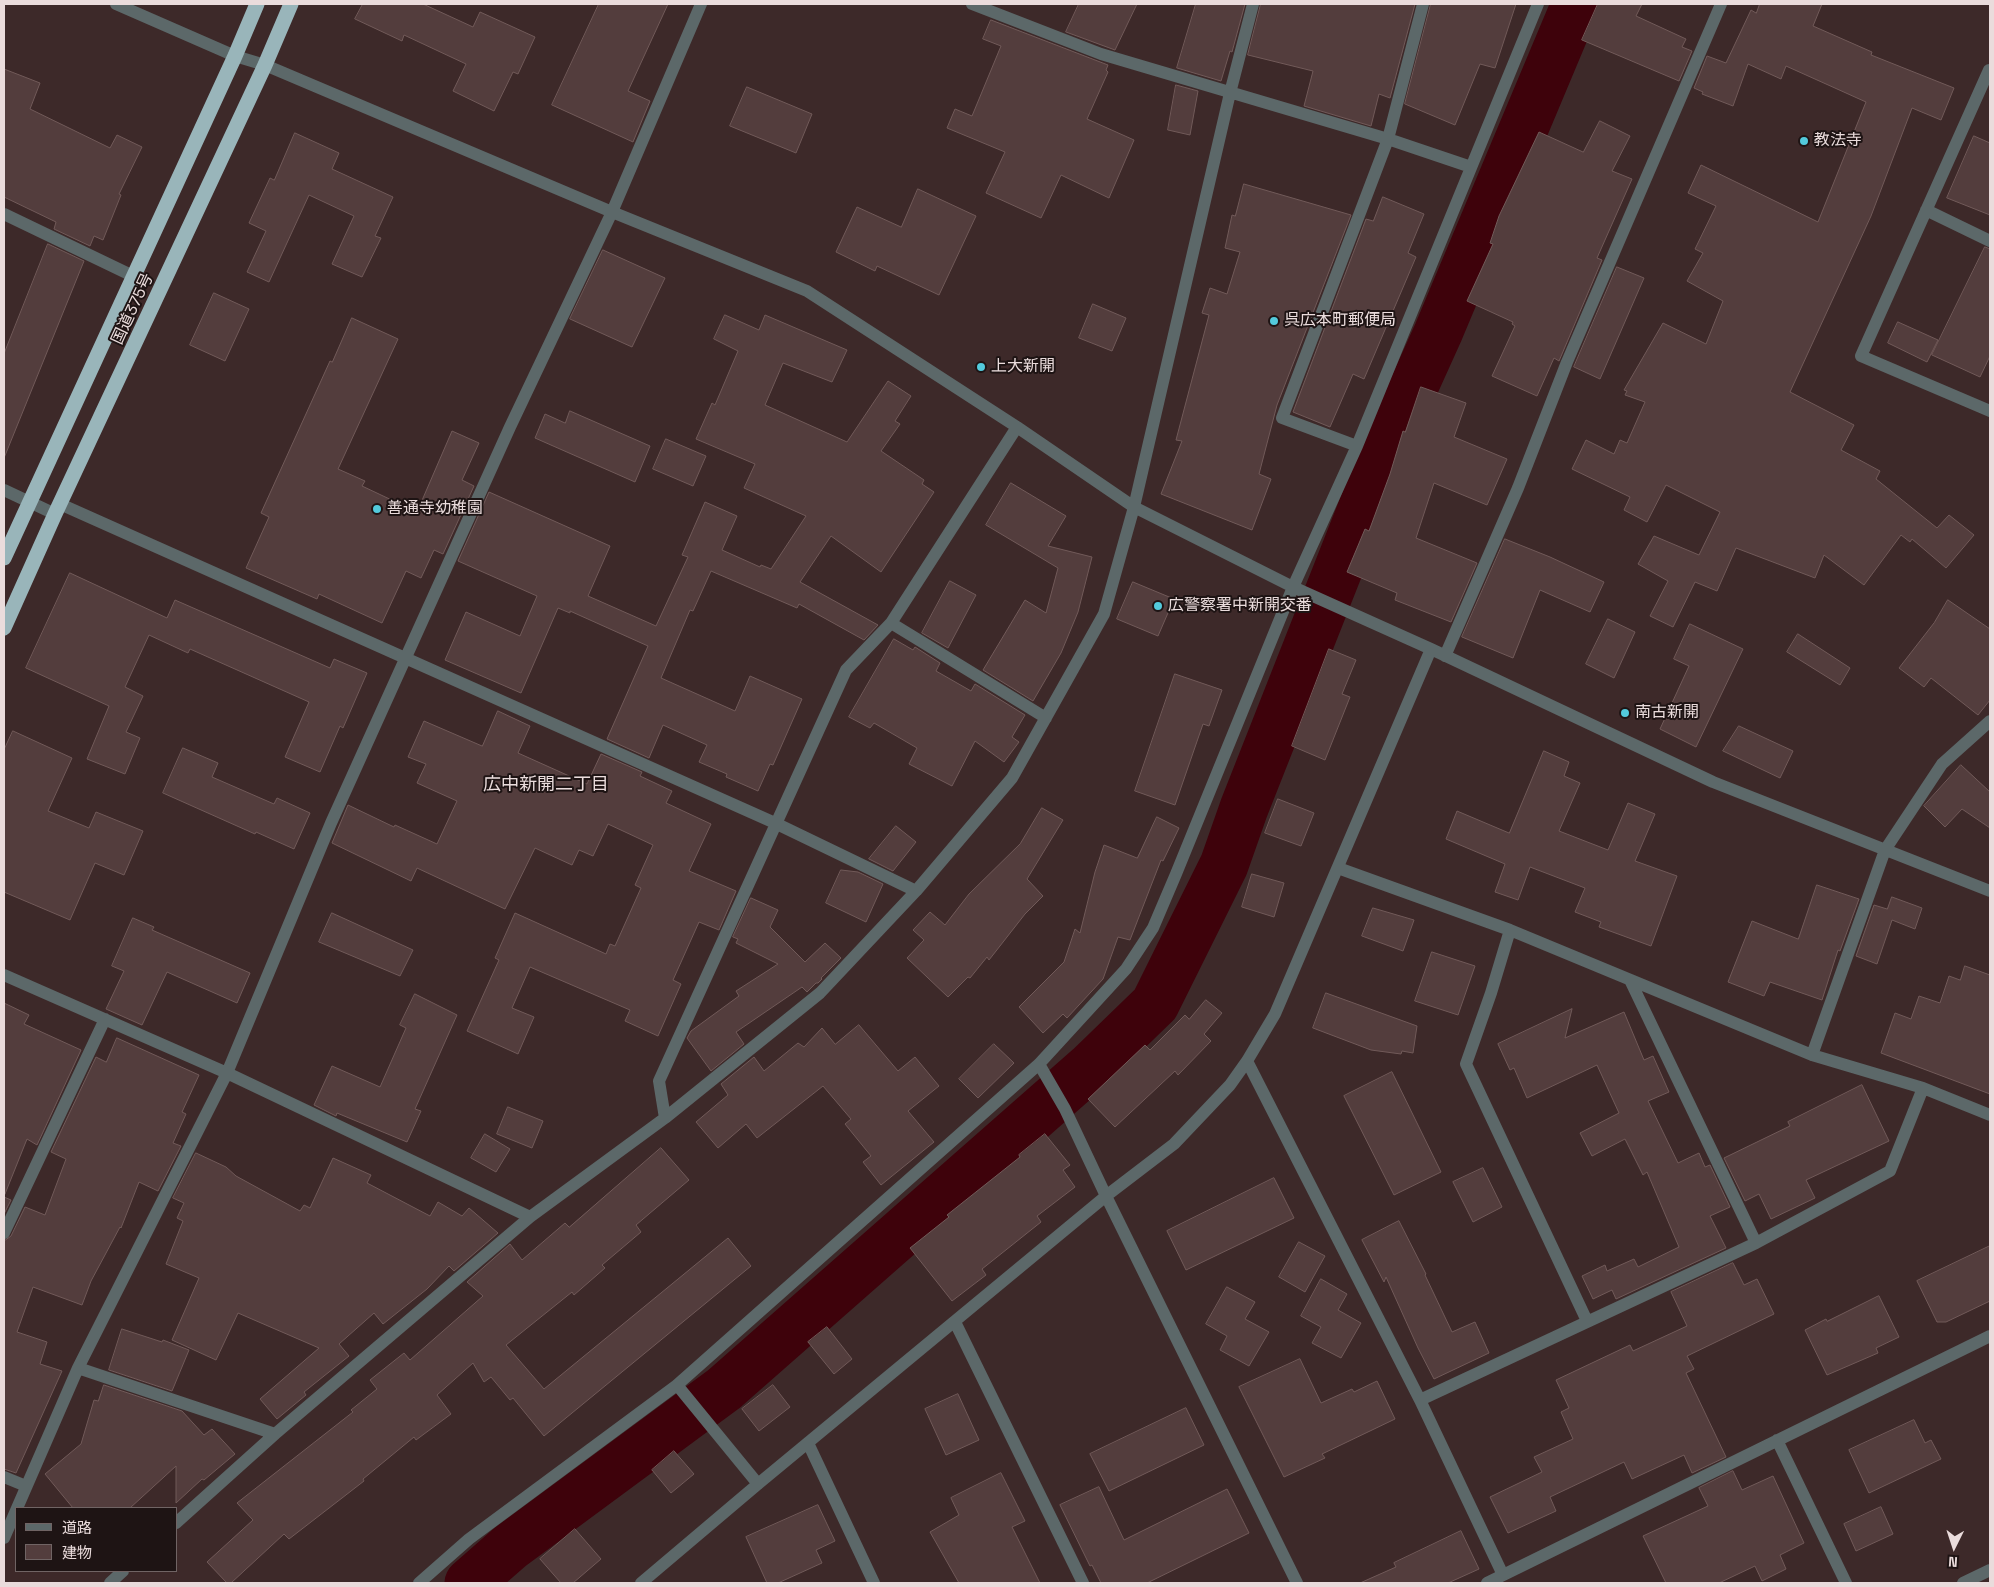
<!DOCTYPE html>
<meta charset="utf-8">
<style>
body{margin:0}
#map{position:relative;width:1994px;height:1587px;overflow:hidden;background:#3d2929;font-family:"Space Grotesk","Noto Sans JP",sans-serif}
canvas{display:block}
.frame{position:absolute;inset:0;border:5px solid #eadcdc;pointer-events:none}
.legend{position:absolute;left:15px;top:1507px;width:162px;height:65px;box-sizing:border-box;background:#1e1414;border:1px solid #706464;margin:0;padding:6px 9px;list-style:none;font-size:15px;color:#eadcdc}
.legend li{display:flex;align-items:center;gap:10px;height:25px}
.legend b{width:25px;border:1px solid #706464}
.north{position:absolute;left:1929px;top:1522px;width:50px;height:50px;-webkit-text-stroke:4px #1e1414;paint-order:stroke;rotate:184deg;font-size:14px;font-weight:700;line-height:20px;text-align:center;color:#eadcdc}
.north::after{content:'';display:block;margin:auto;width:18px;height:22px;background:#eadcdc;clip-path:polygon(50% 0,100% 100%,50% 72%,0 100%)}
</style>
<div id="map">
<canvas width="1994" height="1587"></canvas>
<div class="frame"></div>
<ul class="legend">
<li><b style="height:6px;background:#5c6869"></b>道路</li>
<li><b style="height:14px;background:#533d3d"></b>建物</li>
</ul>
<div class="north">N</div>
</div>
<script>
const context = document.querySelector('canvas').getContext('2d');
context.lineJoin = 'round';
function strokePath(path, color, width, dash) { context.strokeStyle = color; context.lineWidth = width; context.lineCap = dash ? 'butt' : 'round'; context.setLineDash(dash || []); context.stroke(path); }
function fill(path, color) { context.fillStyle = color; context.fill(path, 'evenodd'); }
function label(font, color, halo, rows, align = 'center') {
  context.font = font + ' "Space Grotesk","Noto Sans JP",sans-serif'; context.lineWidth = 4; context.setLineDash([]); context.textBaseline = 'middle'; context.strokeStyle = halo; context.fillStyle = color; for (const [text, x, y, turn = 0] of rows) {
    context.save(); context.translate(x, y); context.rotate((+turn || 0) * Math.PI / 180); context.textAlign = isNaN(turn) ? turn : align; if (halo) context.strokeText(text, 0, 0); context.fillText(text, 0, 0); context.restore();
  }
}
const river = new Path2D(`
 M469,1583L510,1547L724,1389L1089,1068L1155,1004L1224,865L1244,808L1387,446L1438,333L1576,4`);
const building = new Path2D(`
 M363,4H423L473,27L480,12L535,37L518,74L513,72L494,111L453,91L466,64L404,35L402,41L355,19Z
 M599,4H668L628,91L650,101L633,142L552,105Z
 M1079,4H1137L1115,50L1066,32Z
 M1196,4H1245L1232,52L1230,51L1221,81L1177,68Z
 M1261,4H1415L1390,98L1379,94L1371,126L1304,106L1313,71L1248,55Z
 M1431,4H1516L1495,68L1480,64L1455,125L1405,104Z
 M1598,4H1642L1636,16L1686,39L1682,47L1692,51L1679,81L1582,40Z
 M1760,4H1822L1813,26L1872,52L1871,55L1954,88L1941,120L1912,108L1871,216L1790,392L1854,425L1841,450L1880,471L1876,479L1937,528L1949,515L1974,535L1946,568L1912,539L1910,542L1901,535L1864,585L1824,555L1815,578L1736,548L1717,591L1695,582L1673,627L1650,616L1668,581L1638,564L1654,536L1699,555L1720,512L1666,485L1647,522L1624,510L1630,497L1572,469L1586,440L1614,454L1620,440L1627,443L1645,402L1625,395L1627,391L1624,390L1663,323L1706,344L1723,301L1687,281L1703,253L1695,249L1716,206L1688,193L1701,165L1818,222L1866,102L1786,66L1781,79L1748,64L1733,106L1702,94L1703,92L1694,88L1707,56L1726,63L1751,10L1756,13Z
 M991,20L1108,65L1106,70L1108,72L1087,119L1134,140L1109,198L1061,175L1041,218L986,193L1005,152L947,128L955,109L972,116L1001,46L983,39Z
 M4,69L40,83L30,109L110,148L117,135L142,147L119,194L121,195L103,240L94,236L90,246L54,229L56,222L4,197Z
 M1176,85L1198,91L1190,135L1168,130Z
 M747,87L812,114L796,153L730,126Z
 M1600,121L1630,136L1612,171L1632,179L1597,258L1602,260L1559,361L1554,358L1537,396L1492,376L1515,326L1512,324L1513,322L1467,301L1493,244L1490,243L1499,216L1539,132L1583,152Z
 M295,133L339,153L332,169L393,197L375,236L381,238L362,277L332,264L354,216L309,195L269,282L247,272L266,231L249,223L270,178L274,180Z
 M1974,136L1990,143V215L1947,198Z
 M1244,184L1351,215L1277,405L1259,474L1271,479L1252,530L1161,494L1182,441L1176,440L1209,315L1202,313L1210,288L1227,294L1240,252L1225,248L1232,215L1235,216Z
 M918,189L976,216L939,295L877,266L875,271L836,252L857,207L901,227Z
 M1383,197L1424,214L1408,253L1416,257L1364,379L1353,374L1330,427L1293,412L1366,219L1373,221Z
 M48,244L84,261L4,458V354Z
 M1985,247L1990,249V356L1980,377L1932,355Z
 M603,250L665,278L632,347L570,319Z
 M1617,267L1644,278L1600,379L1574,367Z
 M214,293L249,309L225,361L190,345Z
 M1093,304L1126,318L1112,351L1079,338Z
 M725,315L759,330L765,315L847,350L832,382L783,363L765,405L847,442L888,381L911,396L895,421L900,424L881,451L924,480L922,484L934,492L881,572L831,536L800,582L878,625L864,640L799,604L797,608L711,571L693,611L690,610L661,678L735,711L750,676L802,699L773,765L770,764L758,791L726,777L727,774L699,762L707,745L663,725L649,758L607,739L648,646L570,611V613L558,608L521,693L445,660L466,612L520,636L537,596L458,561L489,492L610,546L588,596L656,626L688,557L682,555L705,502L737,516L722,550L760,567L761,565L771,569L806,516L744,488L755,464L696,439L712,403L715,405L738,351L714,339Z
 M352,318L398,339L338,469L365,481L362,486L417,512L452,431L479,443L462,480L474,486L443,554L434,550L421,578L406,571L382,623L319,594L317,599L246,568L269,517L261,513L330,361L332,362Z
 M1898,322L1938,340L1927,362L1888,343Z
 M1421,387L1466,403L1454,437L1507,459L1487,505L1434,483L1416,538L1477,563L1451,622L1395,600L1397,593L1347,572L1365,529L1369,531L1390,474L1403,431L1405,432Z
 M570,411L650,446L635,482L535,438L545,414L565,423Z
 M666,439L706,456L693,486L653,469Z
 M1011,483L1066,516L1048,546L1092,557L1078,612L1061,653L1033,701L983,670L1025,600L1046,613L1058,568L986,525Z
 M1505,539L1550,557L1604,582L1590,612L1540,590L1513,658L1462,637Z
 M70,573L167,618L175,600L330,668L334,659L367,673L343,728L340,726L320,772L285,757L309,702L190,649L188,653L149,635L125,687L143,696L126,732L140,738L125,774L87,759L109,706L26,668Z
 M950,581L976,595L948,648L922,633Z
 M1133,582L1174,599L1158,636L1117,619Z
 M1948,600L1990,629V700L1978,715L1931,678L1924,687L1899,668L1934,623Z
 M1608,619L1635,632L1614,678L1586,664Z
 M1690,624L1743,649L1696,747L1660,729L1689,666L1674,659Z
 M1798,634L1850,668L1840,685L1787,652Z
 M894,639L913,650L915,647L940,663L936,671L971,691L975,684L1025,715L1012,737L1019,742L1004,762L975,741L952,786L909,764L917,748L874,723L870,728L849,717Z
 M1329,649L1356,660L1342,694L1350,697L1325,760L1292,746Z
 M1175,674L1222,690L1209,726L1203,724L1175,805L1135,791Z
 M498,711L530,726L518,753L587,784L601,754L642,772L640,776L672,791L666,803L711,824L689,871L736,891L719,930L699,922L673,980L681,984L658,1036L625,1021L630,1010L530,967L512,1008L534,1017L518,1054L467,1031L499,960L495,958L515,913L606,954L610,944L615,946L641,888L635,885L653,845L608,824L593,856L579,850L572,865L535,848L505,909L417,868L411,881L332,843L348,805L394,827L395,825L437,844L457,801L417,783L426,764L408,757L424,721L482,746Z
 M1739,726L1793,751L1780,778L1723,751Z
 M13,731L72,758L48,811L89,828L96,812L143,831L124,875L95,863L70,920L4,892V750Z
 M183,748L218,763L212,777L274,804L277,798L310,813L294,849L256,832L255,834L163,793Z
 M1544,751L1569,762L1564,776L1580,783L1559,831L1608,850L1628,803L1655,814L1635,861L1677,876L1651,946L1599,927L1601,922L1575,912L1585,888L1530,867L1518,900L1495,892L1505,864L1446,839L1457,811L1509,833Z
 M1961,765L1990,792V828L1962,809L1945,827L1924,806Z
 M1278,799L1314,813L1301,846L1265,833Z
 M1042,808L1063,820L1027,879L1043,896L1025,914L989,960L987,957L970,978L968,977L948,997L907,958L924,940L913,930L930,912L945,925L969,894L1020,844Z
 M1157,817L1179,828L1163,861L1161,860L1130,940L1118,937L1103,979L1067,1018L1063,1014L1043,1033L1019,1007L1064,962L1075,929L1080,933L1095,872L1104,845L1137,858Z
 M896,826L916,842L893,871L869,859Z
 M841,870L858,872L883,884L866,922L826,903Z
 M1252,874L1284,883L1274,917L1242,907Z
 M1817,885L1859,899L1840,951L1838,950L1822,1000L1770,982L1764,996L1728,982L1752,921L1798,939Z
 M1892,897L1922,908L1915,929L1892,920L1877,964L1856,956L1874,905L1887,909Z
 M751,898L778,910L770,927L805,962L825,943L841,958L821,978L822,979L818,983H816L807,992L802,987L736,1032L744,1044L711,1071L687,1038L691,1031L739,996L736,991L778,964L736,943L738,939L733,937Z
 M1373,908L1414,920L1403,951L1362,936Z
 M332,913L413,950L400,976L319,942Z
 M133,918L154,927L152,930L250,973L237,1003L167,972L142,1025L106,1009L124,971L112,966Z
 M1432,952L1475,966L1458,1015L1415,1001Z
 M1965,966L1990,975V1094L1881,1053L1895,1013L1911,1019L1919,996L1940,1003L1949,976L1960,980Z
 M1326,993L1417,1026L1413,1053L1402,1051L1401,1054L1371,1050L1313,1028Z
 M415,994L457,1015L415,1109L421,1111L407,1142L337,1113L336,1116L314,1105L332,1066L380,1087L406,1028L400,1025Z
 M1206,1000L1222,1013L1204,1034L1211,1041L1178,1075L1175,1071L1115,1127L1088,1099L1145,1045L1150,1050L1185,1015L1189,1019Z
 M4,1003L29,1015L24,1024L81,1050L37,1145L27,1139L5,1194Z
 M1572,1009L1565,1038L1624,1012L1644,1060L1653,1056L1669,1092L1648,1101L1678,1163L1699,1153L1705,1167L1710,1165L1730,1207L1710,1216L1726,1248L1616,1299L1612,1290L1593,1299L1582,1276L1605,1265L1607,1271L1634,1259L1638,1267L1679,1247L1647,1172L1643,1175L1625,1139L1592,1156L1580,1133L1619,1113L1597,1065L1527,1098L1514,1068L1510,1070L1498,1044Z
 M859,1025L898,1071L915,1057L939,1086L908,1111L934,1142L881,1185L863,1162L871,1156L845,1124L851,1119L823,1086L757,1138L746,1124L718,1148L696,1122L728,1095L721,1084L754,1057L764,1071L798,1043L804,1047L822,1028L835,1044Z
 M117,1038L199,1075L182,1112L186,1114L173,1143L181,1146L158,1191L139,1182L121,1228L120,1227L91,1281L82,1305L33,1287L17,1332L47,1342L40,1364L62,1371L16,1473L4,1469V1241L11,1236L25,1207L45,1215L66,1159L51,1152L96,1057L106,1062Z
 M994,1044L1014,1063L978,1098L959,1079Z
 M1392,1072L1441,1172L1394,1195L1344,1096Z
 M1862,1085L1889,1141L1806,1180L1815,1198L1771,1219L1759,1194L1745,1201L1724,1158L1790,1126L1788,1122Z
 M508,1107L543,1121L532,1148L497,1134Z
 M485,1134L510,1149L496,1172L471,1158Z
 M1045,1134L1070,1165L1063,1170L1075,1187L1037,1216L1041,1222L982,1269L986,1275L952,1301L910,1248L949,1217L947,1215L1020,1157L1019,1155Z
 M661,1148L689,1180L636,1225L641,1232L602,1265L605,1268L574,1295L572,1292L506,1345L544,1389L728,1238L751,1266L544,1436L513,1398L510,1400L491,1377L484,1382L473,1363L437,1395L451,1414L416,1440L414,1437L363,1479L364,1481L289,1539L284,1534L231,1583H227L207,1562L253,1520L237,1503L353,1412L351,1410L377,1389L370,1380L404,1353L410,1360L483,1296L467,1282L510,1244L522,1260L565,1223L569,1227Z
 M196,1153L226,1167L236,1176L300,1211L304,1205L310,1208L333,1158L371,1175L367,1183L430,1216L438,1202L462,1216L469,1208L498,1233L454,1271L449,1266L427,1289L383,1324L374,1313L339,1344L349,1356L304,1392L306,1395L277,1419L260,1399L319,1348L238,1313L216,1360L172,1340L199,1278L166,1264L183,1221L177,1218L184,1203L173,1198Z
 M1483,1168L1502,1207L1473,1222L1453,1182Z
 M1274,1178L1294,1218L1186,1270L1167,1231Z
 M4,1197L11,1200L4,1214Z
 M1399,1221L1426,1274L1425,1275L1452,1332L1475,1322L1489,1353L1434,1379L1418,1348L1386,1277L1384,1282L1362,1240Z
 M1299,1242L1325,1256L1305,1292L1279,1277Z
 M1990,1246V1301L1946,1322H1937L1917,1281Z
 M1733,1263L1744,1285L1757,1279L1774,1314L1687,1356L1694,1369L1686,1373L1726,1457L1692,1473L1684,1455L1632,1479L1624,1462L1550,1497L1556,1511L1508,1533L1490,1497L1542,1472L1534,1457L1573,1439L1561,1412L1569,1408L1556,1380L1630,1345L1633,1351L1687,1326L1671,1292Z
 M1321,1279L1347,1294L1338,1310L1361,1323L1341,1358L1312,1343L1321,1327L1301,1316Z
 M1227,1287L1255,1302L1245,1319L1269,1332L1249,1366L1220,1350L1227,1336L1206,1324Z
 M1879,1296L1899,1337L1876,1348L1878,1353L1827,1375L1805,1330L1826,1319L1827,1321Z
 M827,1327L852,1359L834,1374L808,1342Z
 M122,1329L162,1342L163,1340L189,1350L172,1391L109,1370Z
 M1300,1359L1321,1403L1352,1389L1354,1392L1377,1381L1395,1419L1322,1454L1325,1458L1284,1477L1239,1387Z
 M104,1385L182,1411L204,1435L212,1429L235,1454L204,1480L202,1479L176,1503V1466L130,1508H73L45,1474L81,1444L94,1400L98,1401Z
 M773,1385L790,1407L759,1431L742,1409Z
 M958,1394L979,1440L946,1455L925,1409Z
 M1186,1408L1204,1445L1109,1491L1090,1454Z
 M1914,1420L1925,1443L1931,1440L1941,1459L1869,1493L1849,1450Z
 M674,1451L694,1474L671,1493L652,1470Z
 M1733,1471L1742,1490L1773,1476L1804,1543L1780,1555L1786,1569L1762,1581L1755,1566L1719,1583H1666L1643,1536L1708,1506L1699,1488Z
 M1001,1473L1025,1521L1012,1527L1040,1583H959L930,1532L959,1515L951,1498Z
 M1099,1487L1124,1540L1227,1489L1249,1533L1147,1583H1101L1092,1565L1090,1566L1060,1505Z
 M818,1505L835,1541L816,1550L822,1563L778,1583H767L746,1537Z
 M1881,1507L1893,1534L1856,1551L1844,1524Z
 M575,1529L601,1559L573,1583H561L540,1559Z
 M1461,1531L1479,1569L1448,1583H1360L1396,1567L1394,1563Z`);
const minor = new Path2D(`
 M116,4L235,56L265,65L612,212L807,291L1017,427L1134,507L1293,587L1431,649L1713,782L1990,891
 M972,4L1101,54L1388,139L1471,167
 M1990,71L1989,70L1861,356L1990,411
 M1926,210L1990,241
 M4,214L133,276
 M1357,446L1282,418L1388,139L1423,4
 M4,490L55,514
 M60,504L775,823L916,891
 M891,623L1017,427
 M1445,656L1518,488L1567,362L1721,4
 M1338,868L1510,930L1812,1055L1923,1088L1990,1115
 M1510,930L1491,993L1466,1064L1587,1321
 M4,975L227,1073L530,1217
 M1630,980L1756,1243
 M1812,1055L1885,850L1942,764L1990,721
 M1247,1061L1420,1400L1503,1575
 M1039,1064L1065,1109L1106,1196L1297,1583
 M665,1118L659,1081L846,670L891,623L1046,718
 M4,1233L105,1019
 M955,1322L1083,1583
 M78,1368L275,1434
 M677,1385L758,1484
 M1420,1400L1756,1243L1890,1171L1923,1088
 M1777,1440L1846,1583
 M808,1443L874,1583
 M4,1477L26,1486
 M176,1523L275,1434L530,1217L665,1118L820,993L916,891L1012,778L1104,614L1134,507L1230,93L1253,4
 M4,1538L78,1368L227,1073L331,823L510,427L612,212L701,4
 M110,1583L123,1571
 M419,1583L469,1539L677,1385L1039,1064L1126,969L1153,928L1176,874L1293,587L1357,446L1538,4
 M641,1583L758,1484L1106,1196L1174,1144L1230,1085L1247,1061L1275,1014L1431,649
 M1487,1583L1990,1336
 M1963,1583L1990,1570`);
const highway = new Path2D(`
 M4,558L235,56L257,4
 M4,628L55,514L265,65L291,4`);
const markers = [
 [1804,141,5,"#53cadc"],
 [1274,321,5,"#53cadc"],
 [981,367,5,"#53cadc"],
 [377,509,5,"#53cadc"],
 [1158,606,5,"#53cadc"],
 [1625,713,5,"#53cadc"]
];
const poiNames = [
 ["教法寺",1814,141],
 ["呉広本町郵便局",1284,321],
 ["上大新開",991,367],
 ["善通寺幼稚園",387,509],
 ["広警察署中新開交番",1168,606],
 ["南古新開",1635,713]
];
const streetNames = [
 ["国道375号",133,309,-65]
];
const neighbourhoodNames = [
 ["広中新開二丁目",546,785]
];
strokePath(river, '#3e020b', 49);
fill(building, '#533d3d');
strokePath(building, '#715a59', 1);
strokePath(minor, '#5c6869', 12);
strokePath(highway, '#99b5ba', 15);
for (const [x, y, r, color] of markers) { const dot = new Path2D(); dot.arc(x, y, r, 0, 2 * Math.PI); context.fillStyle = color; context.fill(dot); strokePath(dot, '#1e1414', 2); }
label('16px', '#eadcdc', '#1e1414', poiNames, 'left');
label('16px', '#eadcdc', '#1e1414', streetNames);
label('18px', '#eadcdc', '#1e1414', neighbourhoodNames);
</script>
